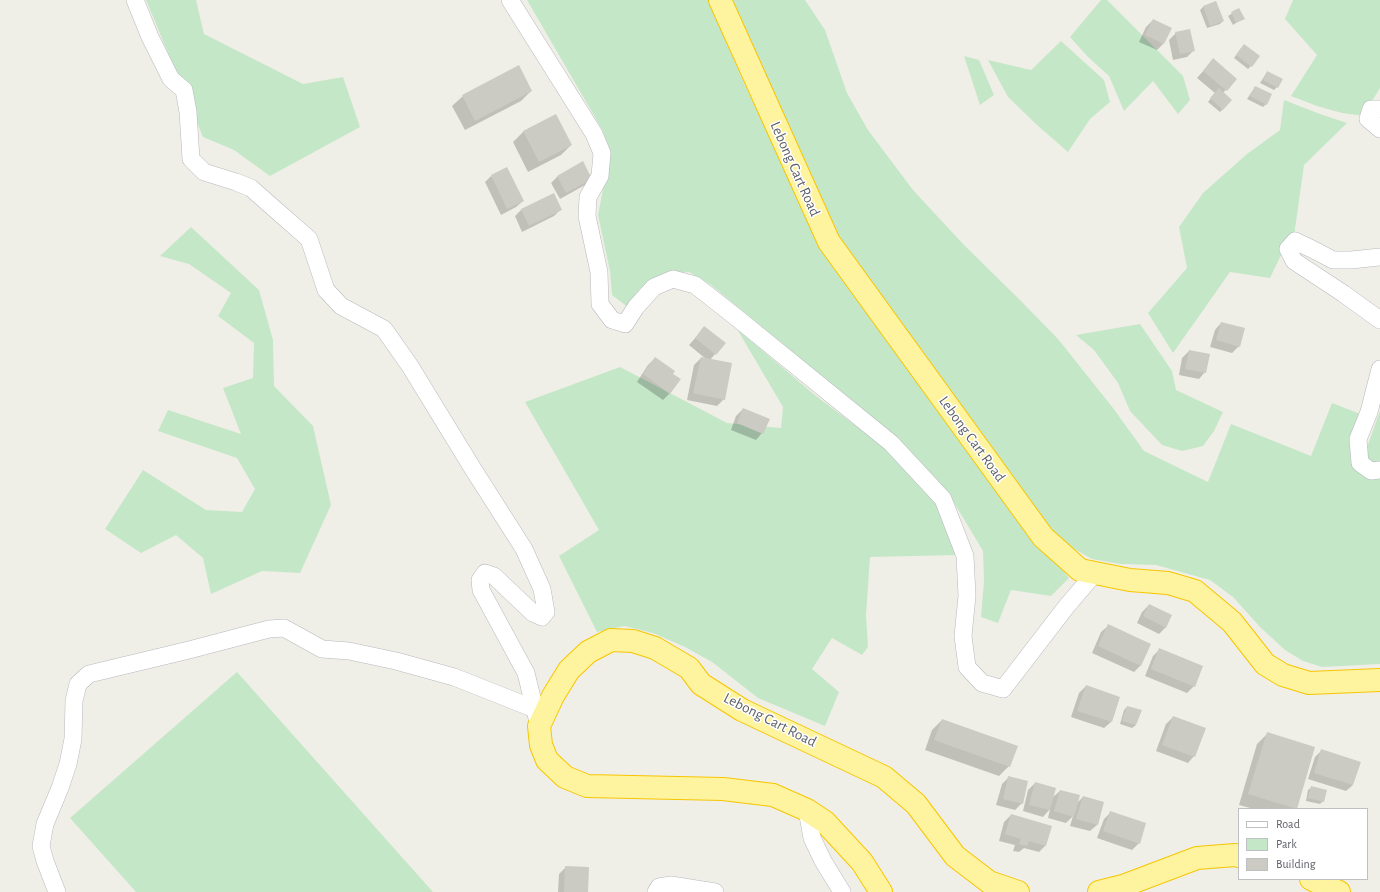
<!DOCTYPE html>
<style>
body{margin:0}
#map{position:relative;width:1380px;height:892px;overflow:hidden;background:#f0efe7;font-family:"Alegreya Sans",sans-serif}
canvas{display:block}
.legend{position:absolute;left:1238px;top:808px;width:130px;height:72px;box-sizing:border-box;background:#fff;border:1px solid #bfc0c2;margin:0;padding:5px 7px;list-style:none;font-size:12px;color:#5e6167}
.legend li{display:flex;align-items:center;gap:8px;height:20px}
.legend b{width:20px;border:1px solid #bfc0c2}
</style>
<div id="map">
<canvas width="1380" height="892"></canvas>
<ul class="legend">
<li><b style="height:5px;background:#fff"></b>Road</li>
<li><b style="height:11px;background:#c4e7c8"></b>Park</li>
<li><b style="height:11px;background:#cbcac3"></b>Building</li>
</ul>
</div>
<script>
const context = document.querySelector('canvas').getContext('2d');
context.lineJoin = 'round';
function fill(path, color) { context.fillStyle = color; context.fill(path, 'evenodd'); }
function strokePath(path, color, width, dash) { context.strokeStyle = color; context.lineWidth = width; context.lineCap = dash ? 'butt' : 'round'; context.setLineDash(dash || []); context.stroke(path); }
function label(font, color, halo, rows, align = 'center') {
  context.font = font + ' "Alegreya Sans",sans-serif'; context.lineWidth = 3; context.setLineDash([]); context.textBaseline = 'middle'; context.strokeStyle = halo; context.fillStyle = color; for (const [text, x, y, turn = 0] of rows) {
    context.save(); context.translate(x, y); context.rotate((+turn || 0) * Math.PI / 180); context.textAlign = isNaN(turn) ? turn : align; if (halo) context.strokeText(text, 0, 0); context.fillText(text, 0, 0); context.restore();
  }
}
const green = new Path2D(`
 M146,0H196L204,34L303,84L343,77L360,127L270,176L234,150L203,137Z
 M527,0H708L743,81L824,251L1036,538L1069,578L1051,596L1011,590L998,623L981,617L984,581L983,551L950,496L790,350L711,285L689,272L662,274L640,289L629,308L612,295L610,271L598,215L610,153L603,131Z
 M731,0H805L825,30L847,93L868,130L913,190L964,245L1020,300L1058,339L1113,408L1144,451L1208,482L1231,424L1311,456L1332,403L1363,415L1357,464L1380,474V664L1322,667L1303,661L1285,650L1260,627L1233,597L1210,580L1156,565L1120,564L1092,559L1071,547L1050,527L834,238Z
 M1101,0H1107L1183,76L1190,100L1178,114L1153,81L1124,111L1109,76L1088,57L1070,37Z
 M1293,0H1380V88L1367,109L1365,116L1342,113L1317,106L1291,96L1317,55L1285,19Z
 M1061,41L1104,80L1110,102L1090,119L1068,152L1037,125L1008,97L988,60L1031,70Z
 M964,56L979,60L994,95L980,105Z
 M1284,100L1320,114L1347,123L1304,165L1294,236L1280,257L1270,278L1230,272L1173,353L1148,313L1187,268L1179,227L1203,193L1247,154L1280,130Z
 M191,227L259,290L273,340L274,386L313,426L331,505L300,573L262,571L211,594L203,558L176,535L141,553L105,529L143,470L206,510L242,512L255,489L237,458L158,431L168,410L241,434L223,388L253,378L254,343L218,316L231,293L189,264L160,256Z
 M1140,324L1172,371L1176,390L1223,412L1214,431L1203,446L1182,451L1162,445L1130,411L1118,383L1094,350L1076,335Z
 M737,329L816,396L884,447L938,502L957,555L870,557L866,615L868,647L862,655L832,638L812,669L839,692L825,726L758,698L712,662L685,647L653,633L624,626L597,632L559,556L599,530L525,402L620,367L727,423L781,428L783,407Z
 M1380,411V465H1374L1365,453Z
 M237,672L433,892H136L70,818Z`);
const shadow = new Path2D(`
 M1216,2L1223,21L1220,24L1207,28L1200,10L1203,7Z
 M1239,9L1243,18L1233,25L1228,16Z
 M1153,20L1163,44L1157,50L1139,42L1146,27Z
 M1176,33L1194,50L1187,57L1173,60L1169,40Z
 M1241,48L1251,66L1248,69L1234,58Z
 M1213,60L1236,79L1223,93V109L1220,112L1208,102L1215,93L1197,78Z
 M1267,72L1277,87L1274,90L1260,83Z
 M1255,87L1266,104L1263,107L1247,99Z
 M531,91L521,101L465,130L452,106L463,96Z
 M524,131L571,145L561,155L528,172L513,142Z
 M491,176L523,201L516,207L501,215L485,182Z
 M558,176L591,179L585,185L560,199L551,183Z
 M561,209L554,216L522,232L515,216L521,210Z
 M1221,323L1239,346L1232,353L1210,347L1215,330Z
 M705,327L715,354L710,360L724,399L717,406L687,400L694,365L701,358L706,359L689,345Z
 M1189,351L1205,372L1199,379L1179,375L1182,358Z
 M655,358L671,374L670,393L663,400L637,382L648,365Z
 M743,409L762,433L756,440L731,430L736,416Z
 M1149,605L1166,627L1159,634L1137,623L1142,612Z
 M1108,626L1141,665L1134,672L1092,653L1101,632Z
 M1159,650L1194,686L1187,693L1145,676L1153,656Z
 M1086,686L1111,722L1104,728L1071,717L1079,693Z
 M1127,707L1136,725L1132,728L1120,724L1124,710Z
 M1173,717L1194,756L1188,763L1156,751L1166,724Z
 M942,720L1009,766L999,776L925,750L932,730Z
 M1267,734L1296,808L1295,809H1254L1239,805L1257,744Z
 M1322,750L1353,785L1346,791L1308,779L1315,757Z
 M1009,777L1022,803L1015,810L996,805L1002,784Z
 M1035,783L1052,798L1060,791L1076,804L1083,797L1097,825L1090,831L1070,826L1073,816L1066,823L1048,818L1050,809L1043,817L1023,811L1028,790Z
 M1312,787L1323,801L1320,804L1306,801L1308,790Z
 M1111,812L1139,843L1132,850L1097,838L1104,819Z
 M1011,815L1046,845L1039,852L1024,848L1019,852L1013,851L1015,845L999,841L1004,822Z
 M566,867L587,892H558L559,874Z`);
const building = new Path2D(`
 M1216,1L1224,21L1210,26L1203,6Z
 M1239,8L1245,19L1236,23L1231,12Z
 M1153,19L1172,28L1164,44L1145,35Z
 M1190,29L1195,51L1180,54L1175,32Z
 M1244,44L1260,56L1252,67L1236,55Z
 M1213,58L1237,79L1227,91L1203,71Z
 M519,65L532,91L475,121L462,95Z
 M1267,71L1283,79L1278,88L1263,80Z
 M1255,86L1272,94L1267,105L1250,96Z
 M1219,88L1232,100L1223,110L1210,98Z
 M556,114L572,145L539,162L523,131Z
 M583,161L592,179L566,193L557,176Z
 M507,167L524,201L507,209L491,175Z
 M554,193L562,210L529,226L521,209Z
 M1221,322L1245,328L1240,347L1216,340Z
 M704,326L726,343L716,355L695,338Z
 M1189,350L1210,354L1206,373L1185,369Z
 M655,357L675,371L673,374L681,379L670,394L643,374Z
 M701,357L732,363L725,400L693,393Z
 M743,408L770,419L763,434L737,423Z
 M1149,604L1172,615L1166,628L1143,616Z
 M1108,624L1151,644L1141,666L1098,646Z
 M1159,648L1203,666L1195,687L1151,669Z
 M1086,685L1120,697L1112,722L1077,711Z
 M1127,706L1142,710L1136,725L1122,721Z
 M1173,716L1206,728L1195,757L1162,745Z
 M942,719L1018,746L1010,767L934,740Z
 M1267,732L1315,747L1297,809L1248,794Z
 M1321,749L1361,762L1353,785L1314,773Z
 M1008,776L1028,781L1023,804L1003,799Z
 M1035,782L1056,788L1050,810L1029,805Z
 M1311,786L1327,790L1324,802L1308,798Z
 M1060,790L1080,795L1074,817L1054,811Z
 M1083,796L1104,802L1098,825L1076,819Z
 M1110,811L1146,823L1140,844L1103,831Z
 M1011,814L1052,826L1046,846L1029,841L1027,846L1019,844L1021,839L1005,834Z
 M565,866L589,867L588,892H564Z`);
const minor = new Path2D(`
 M135,0L150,37L171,79L184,90L188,112L191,159L204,172L236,182L251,188L269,204L309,239L326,290L341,306L384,329L410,366L473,469L524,549L542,589L546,612L542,617L533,613L494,576L485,573L480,580L481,590L526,673L539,726
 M510,0L594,134L602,153L600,176L588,197L587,216L599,272L600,304L612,320L625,324L636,307L654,287L673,279L695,285L737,318L891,443L943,499L965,556L967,596L963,636L967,667L982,683L1003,689L1066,607L1095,573
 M1380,109H1371L1368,119L1380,129
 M1380,257L1351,260H1333L1312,249L1295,241L1288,249L1294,261L1344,294L1380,320
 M1380,369L1369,412L1358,439L1360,463L1371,471L1380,470
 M807,810L812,838L823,861L842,892
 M57,892L45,861L41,846L45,824L60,788L68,764L73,739L74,701L78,684L89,674L189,650L269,629L284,628L322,649L349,651L396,661L454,677L535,709
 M656,892L659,887L671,885L715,892`);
const trunk = new Path2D(`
 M720,0L829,242L1043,537L1080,570L1130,580L1168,583L1195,591L1232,622L1265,664L1283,675L1309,683L1380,680
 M1311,879L1339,892
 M881,892L862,862L825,822L807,810L773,795L723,789L587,786L565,777L547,760L541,745L539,726L553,696L569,670L588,652L611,640L633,641L655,648L689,668L701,684L742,710L884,777L916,804L955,856L989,882L1018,892
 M1099,892L1123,886L1197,858L1235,855L1239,856`);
const streetNames = [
 ["Lebong Cart Road",795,169,66],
 ["Lebong Cart Road",972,439,54],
 ["Lebong Cart Road",770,720,27]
];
fill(green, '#c4e7c8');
fill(shadow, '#0003');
fill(building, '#cbcac3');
strokePath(minor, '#b7b8bd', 18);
strokePath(trunk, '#f7c500', 24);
strokePath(minor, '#fff', 17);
strokePath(trunk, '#fef49f', 22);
label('15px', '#5e6167', '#fff', streetNames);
</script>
